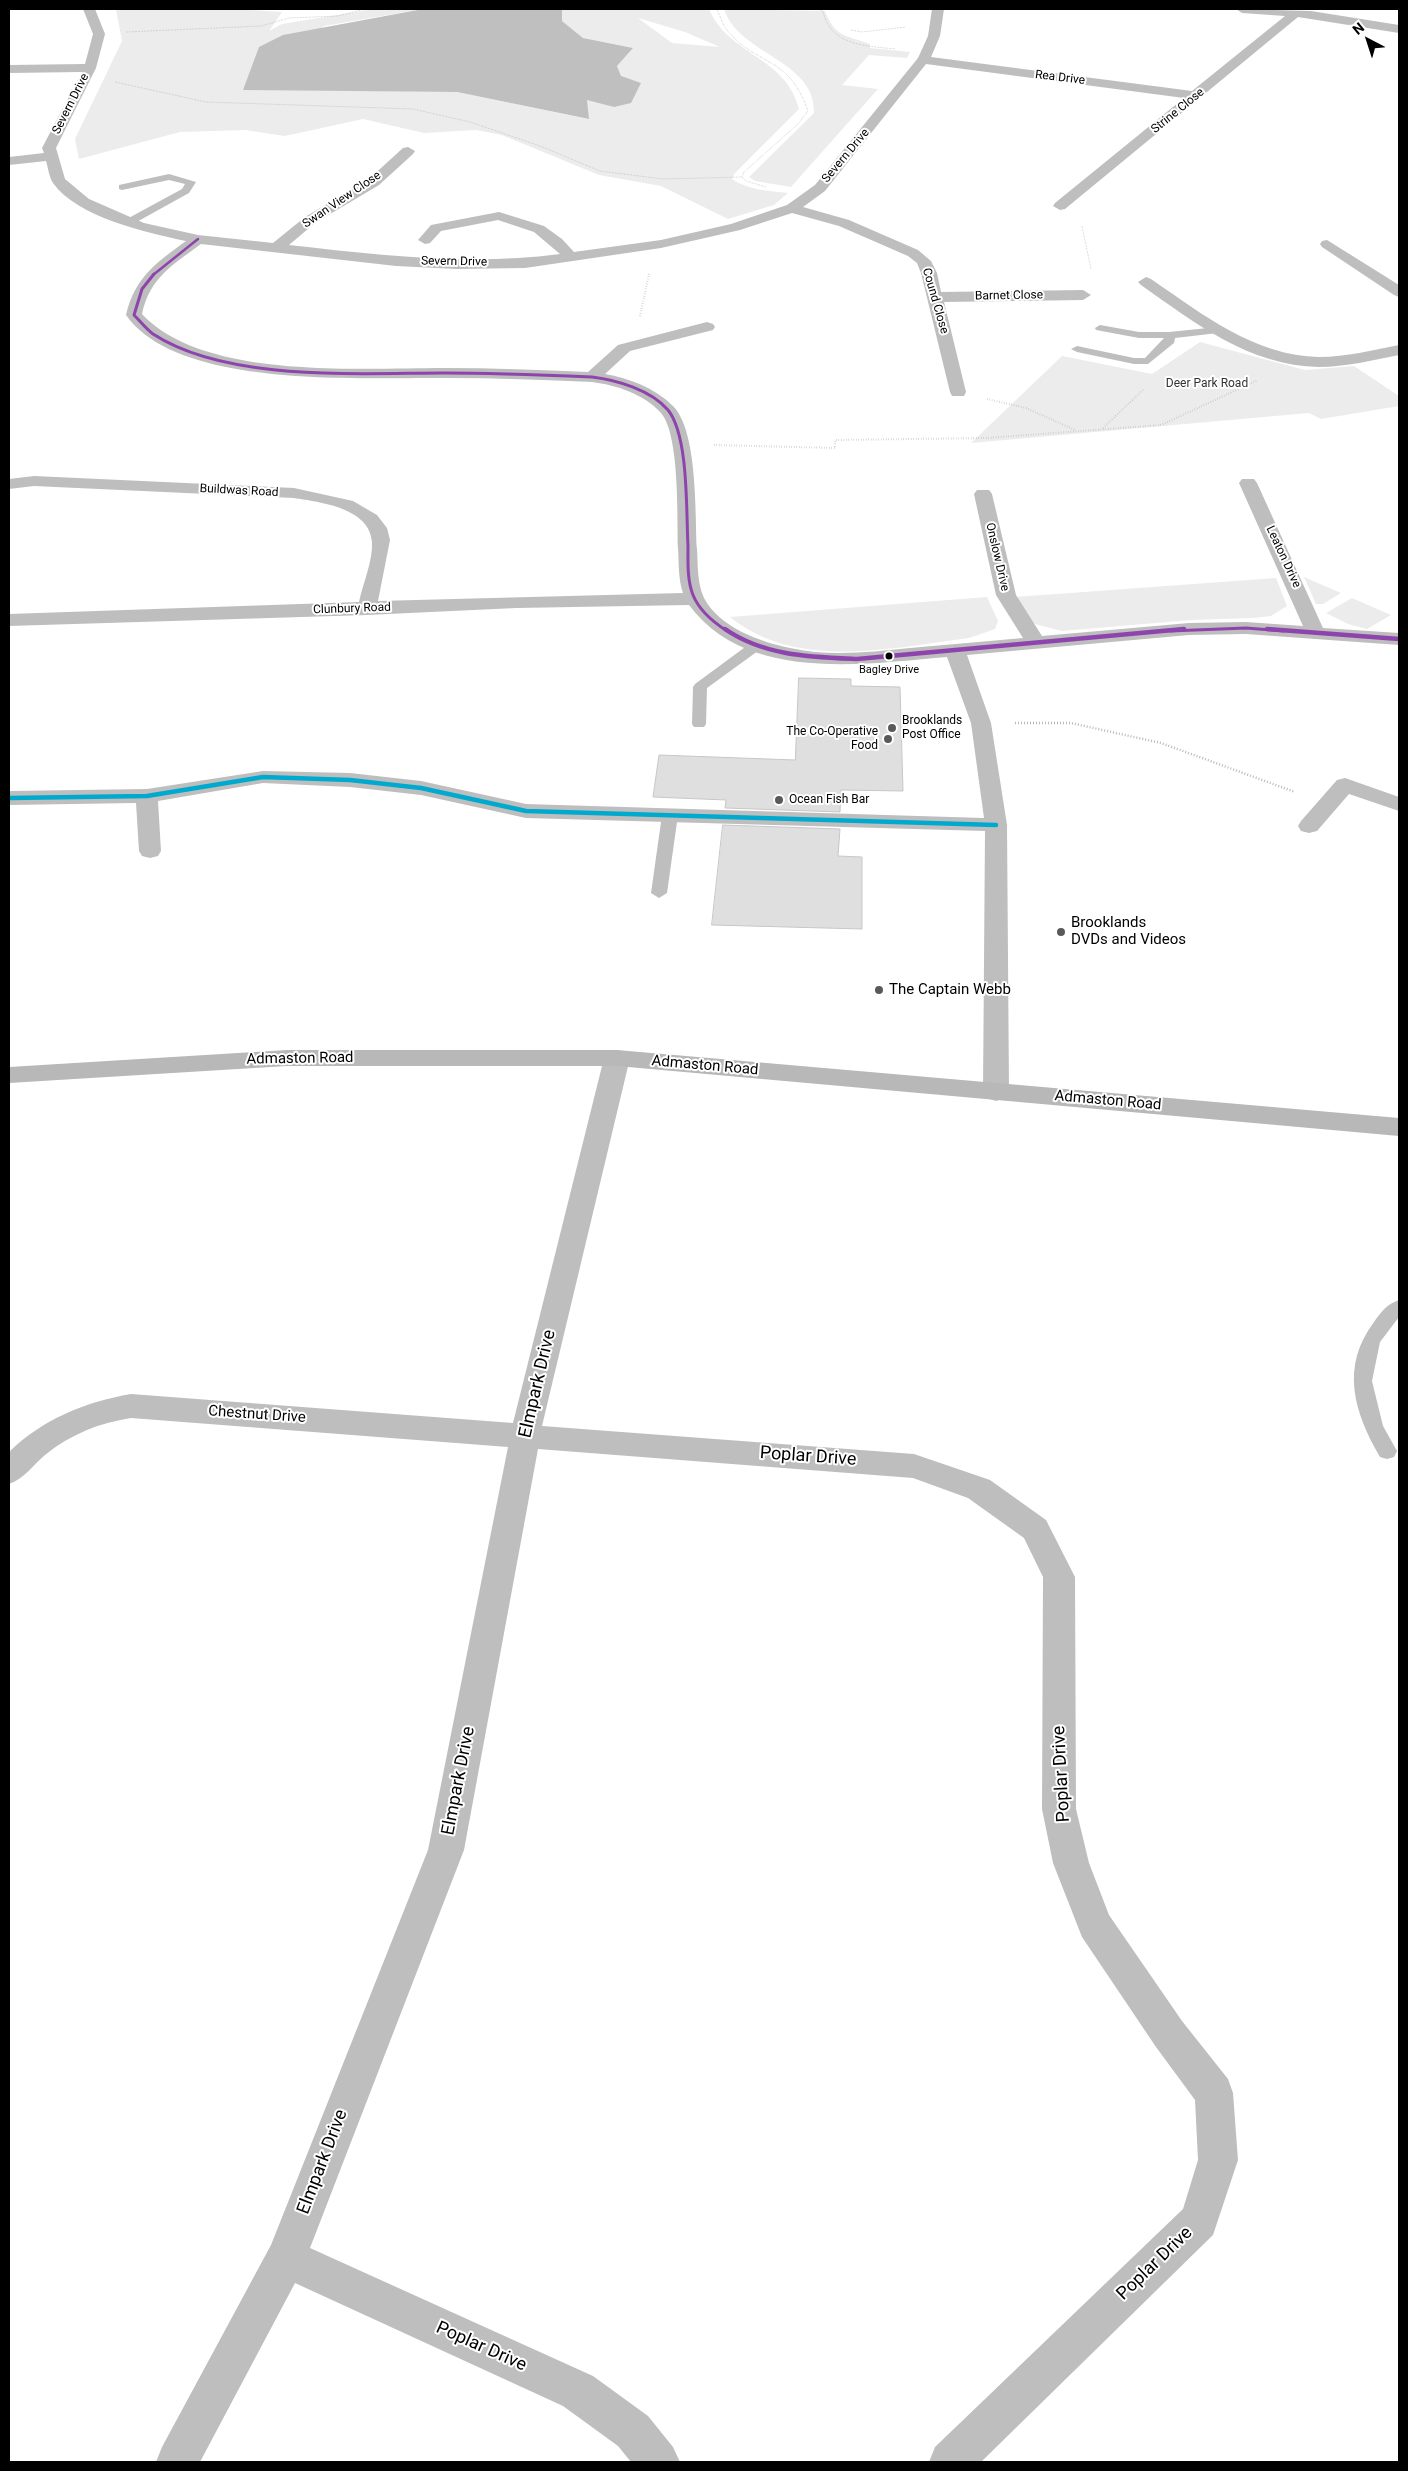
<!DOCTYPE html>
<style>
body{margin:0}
#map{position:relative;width:1408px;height:2471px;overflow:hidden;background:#fff;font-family:Roboto,sans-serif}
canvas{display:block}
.frame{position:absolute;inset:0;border:10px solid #000;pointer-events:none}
.north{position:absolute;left:1343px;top:15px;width:50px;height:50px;-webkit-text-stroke:4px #fff;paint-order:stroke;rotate:320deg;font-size:14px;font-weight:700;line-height:20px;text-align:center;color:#000}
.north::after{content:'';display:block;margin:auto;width:18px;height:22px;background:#000;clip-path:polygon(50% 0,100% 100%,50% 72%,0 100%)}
</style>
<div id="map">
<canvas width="1408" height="2471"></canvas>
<div class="frame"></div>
<div class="north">N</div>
</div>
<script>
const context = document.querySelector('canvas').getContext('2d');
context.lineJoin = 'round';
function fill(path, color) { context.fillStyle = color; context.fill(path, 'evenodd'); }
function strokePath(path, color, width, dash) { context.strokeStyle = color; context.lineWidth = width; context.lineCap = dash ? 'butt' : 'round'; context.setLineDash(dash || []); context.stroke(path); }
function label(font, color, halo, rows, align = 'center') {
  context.font = font + ' Roboto,sans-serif'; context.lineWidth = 4; context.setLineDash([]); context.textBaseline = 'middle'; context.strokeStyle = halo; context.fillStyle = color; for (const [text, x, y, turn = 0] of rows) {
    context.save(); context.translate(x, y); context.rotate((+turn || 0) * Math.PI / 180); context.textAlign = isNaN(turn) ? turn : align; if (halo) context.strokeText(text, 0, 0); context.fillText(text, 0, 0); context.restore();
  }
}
const green = new Path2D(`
 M116,9H235L282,12L269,31L282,24L374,9H423L324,26L243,89L457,92L588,119L587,99L614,107L621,76L617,66L633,48L583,38L562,21V9H709C729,56 786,56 799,109L734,174L732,179C748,190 769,191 788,193L774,205L728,219L661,186L599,175L502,135L476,130L424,133L363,119L285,136L245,130L180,132L79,159L75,139L122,41ZM638,18L685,32L720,47L672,43Z
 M724,9L825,11C835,37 845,35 870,44V48L910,52L907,58L869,55L842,85L878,89L791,187L755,181L749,177L814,113C816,60 739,55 724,9Z
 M1200,342L1305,370L1354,366L1399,396V406L1321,419L1309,413L971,443L1062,356L1152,374Z
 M1304,577L1341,593L1323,604H1316Z
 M1276,578L1287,606L1271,616L1253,618L1191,620L1062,631L1035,624L1025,617L1015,597Z
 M987,597L998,621L995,629L969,638C891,648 796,671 730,617Z
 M1352,598L1391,615L1367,629L1348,624L1326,613Z`);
const water = new Path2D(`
 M423,9H562V21L583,38L633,48L617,66L621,76L641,83L631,103L614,107L587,100L589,119L457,92L243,90L259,47L283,35Z`);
const building = new Path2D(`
 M799,678L851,679V686L900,687L903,791L841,790L840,812L725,808L726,800L653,797L659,755L795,760Z
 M723,825L840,829L838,856L862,857V929L712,925Z`);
const pathFar2 = new Path2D(`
 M717,9C720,16 722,24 727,30C757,67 788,54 808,111L798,124L744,172L742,177
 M817,9L823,11C830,46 867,46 896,49
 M851,30L862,32L906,27
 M126,32L261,26L289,18L338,16L365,9
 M115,82L206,102L413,109L470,122L540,146L600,171L663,179L742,177L746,181L766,187
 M1082,226L1091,269`);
const pathFar1 = new Path2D(`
 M640,316L649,274
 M987,399L1026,408L1075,430
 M1103,428L1144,389
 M714,445L835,448V440L987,438L1161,425L1258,380`);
const path = new Path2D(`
 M1015,723H1071L1161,743L1295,792`);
const lane = new Path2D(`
 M169,174L196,182L189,193L133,224H125V220L182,189L185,184L169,180L122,190L119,189V185Z
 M1100,325L1139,332H1169L1218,327L1223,330L1218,333L1175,338L1174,343L1148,364H1134L1077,352L1071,349L1077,346L1134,358H1145L1164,338H1139L1096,330L1095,328Z
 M757,641L764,645L762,648L707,688L706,724L704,727H694L692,724L693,687L695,684L752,642Z
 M670,810L678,815L667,893L659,898L651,893L662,815Z
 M1399,1300V1317L1380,1342L1372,1381L1383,1426L1397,1451L1394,1457L1387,1459L1380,1457C1354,1412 1340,1367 1374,1322C1381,1312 1387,1304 1399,1300Z`);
const street = new Path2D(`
 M83,9H95L105,34L96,68L56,148L65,179L89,199L144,223L198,235L273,243L305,217L369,179L403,148L408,147L415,151L413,154L379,185L315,223L289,245C379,255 469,266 560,254L534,232L498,220L441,231L430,243L425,244L418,240L431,225L499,212L544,226L562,239L574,252L661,240L731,224L787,205L815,185L918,58L928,36L932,9H944L940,36L931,57L1192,91L1285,16L1242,13L1236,9L1311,11L1399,25V33L1298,17L1065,209L1060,210L1053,206L1055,203L1184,98L926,64L825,191L803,207L849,220L918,250L931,261L937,273L941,292L1083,290L1091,295L1083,300L944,302L966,392L964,396H952L950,392L921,273L917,263L908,256L839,226L792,213L740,230L661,248L525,268L457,269L396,266L201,244C173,265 150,277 142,314C203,380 360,368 444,368C492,368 540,370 588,372L618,345L707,322L713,324L715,327L713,330L630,351L605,374C629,378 655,388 673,406C698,431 695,514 697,549C698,565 697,583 704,598C719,627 760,642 790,648C830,657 870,652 910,648C948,645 986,641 1023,638L996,595L974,494L977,490H989L992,494L1016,595L1042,636L1189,623L1246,622L1303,626L1239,483L1242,479H1254L1257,483L1323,628L1399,633V645L1246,634L1189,635L967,655L991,723L1007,825L1009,1092L1005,1098L996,1101L987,1098L983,1092L985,831L526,818L421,795L350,787L263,783L158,801L161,851L158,856L150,858L142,856L139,851L136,803L9,805V791L147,789L263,771L350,773L421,781L526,804L984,818L971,723L947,657C863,664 747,683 689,605L516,608L367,615L9,626V614L359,602C363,583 373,561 372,542C370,508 320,502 294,498L34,486L9,489V479L34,476L294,488L353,501L377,515L387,528L390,540L378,601L683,593C678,579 679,563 678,548C677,518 680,435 661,413C644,394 616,385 592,382C544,380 496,378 448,378C366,377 178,390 126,315C135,277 156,263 186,241C147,233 77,217 53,183C49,177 48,167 46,161L9,165V157L44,153L42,148L82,72L9,73V65L85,64L93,34Z
 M1327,240L1399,285V297L1394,295L1322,247L1320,244L1322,241Z
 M1146,277L1151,279C1202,314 1255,356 1319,357C1346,357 1373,350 1399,345V355C1373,360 1346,367 1319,367C1250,366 1195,323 1141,285L1138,282Z
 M1345,778L1399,797V811L1349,794L1317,831L1309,833L1301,831L1298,826L1301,821L1337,780Z
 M617,1050L626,1052L630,1058L542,1426L914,1454L990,1480L1046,1520L1075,1577L1076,1809L1089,1863L1109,1915L1182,2021L1228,2079L1233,2093L1238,2160L1213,2235L981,2462H929L935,2447L1183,2209L1198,2160L1195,2100L1156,2047L1082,1937L1053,1863L1042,1809L1043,1577L1024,1538L968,1498L913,1478L538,1449L464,1850L310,2248L593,2376L648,2416L673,2447L680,2462H631L618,2446L563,2406L295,2283L200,2462H156L162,2447L271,2245L428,1850L508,1447L131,1418C99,1423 71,1434 45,1455C33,1465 24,1479 9,1484V1452C43,1419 85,1402 131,1394L513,1423L604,1058L608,1052Z`);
const secondary = new Path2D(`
 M287,1050H617L1399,1118V1136L617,1066H287L9,1083V1067Z`);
const bus1Far2 = new Path2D(`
 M153,275L198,239`);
const bus1Far1 = new Path2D(`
 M154,274L142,289L134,315C140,321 146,329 153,334C227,382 358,373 444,373C493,373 543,375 592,377C617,380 651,390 668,410C689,436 686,512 688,546C688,562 687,580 693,595C699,610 713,622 727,631
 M1170,631L1246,628L1284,631`);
const bus1 = new Path2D(`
 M725,629C764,656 811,657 857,659L1184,629
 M1267,629L1399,639`);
const bus2 = new Path2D(`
 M9,798L147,796L263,777L350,780L421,788L526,811L996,825`);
const markers = [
 [889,656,4.5,"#000"],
 [892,728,5,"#595959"],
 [888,739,5,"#595959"],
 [779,800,5,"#595959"],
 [1061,932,5,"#595959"],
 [879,990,5,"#595959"]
];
const farBusnames = [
 ["Bagley Drive",889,670]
];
const farStreetnames = [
 ["Rea Drive",1060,78,7],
 ["Severn Drive",71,104,-63],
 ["Strine Close",1178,111,-39],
 ["Severn Drive",846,156,-50],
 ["Swan View Close",342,200,-34],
 ["Severn Drive",454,262,1],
 ["Barnet Close",1009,296,-1],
 ["Cound Close",935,301,74],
 ["Buildwas Road",239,491,3],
 ["Onslow Drive",997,557,77],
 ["Leaton Drive",1283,557,65],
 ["Clunbury Road",352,609,-2]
];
const farParknames = [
 ["Deer Park Road",1207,384]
];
const farPoinames = [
 ["Brooklands",902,721],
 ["Post Office",902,735],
 ["The Co-Operative",878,732,"right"],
 ["Food",878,746,"right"],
 ["Ocean Fish Bar",789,800]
];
const poiNames = [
 ["Brooklands",1071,923],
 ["DVDs and Videos",1071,940],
 ["The Captain Webb",889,990]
];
const streetNames = [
 ["Admaston Road",300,1059,-1],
 ["Admaston Road",705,1066,5],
 ["Admaston Road",1108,1101,5],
 ["Chestnut Drive",257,1415,4]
];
const nearStreetnames = [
 ["Elmpark Drive",538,1384,-77],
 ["Poplar Drive",808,1457,4],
 ["Poplar Drive",1062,1774,-93],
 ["Elmpark Drive",459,1781,-79],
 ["Elmpark Drive",323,2162,-69],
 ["Poplar Drive",1155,2264,-44],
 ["Poplar Drive",481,2347,24]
];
fill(green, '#ececec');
fill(water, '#bfbfbf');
fill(building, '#dfdfdf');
strokePath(building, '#c7c7c7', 1);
strokePath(pathFar2, '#b9b9b9', 1, [0.5, 1]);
strokePath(pathFar1, '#b9b9b9', 2, [0.5, 2]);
strokePath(path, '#b9b9b9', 2.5, [1, 2]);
fill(lane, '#bebebe');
fill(street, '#bebebe');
fill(secondary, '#b8b8b8');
strokePath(bus1Far2, '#8e44ad', 2.5);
strokePath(bus1Far1, '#8e44ad', 3);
strokePath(bus1, '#8e44ad', 4.5);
strokePath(bus2, '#00a9ce', 4.5);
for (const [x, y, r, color] of markers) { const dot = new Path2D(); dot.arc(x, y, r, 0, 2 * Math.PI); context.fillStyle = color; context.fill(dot); strokePath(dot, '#fff', 2); }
label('11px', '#000', '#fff', farBusnames);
label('12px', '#000', '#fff', farStreetnames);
label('12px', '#333', '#fff', farParknames);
label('12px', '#000', '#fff', farPoinames, 'left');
label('15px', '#000', '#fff', poiNames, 'left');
label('15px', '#000', '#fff', streetNames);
label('18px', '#000', '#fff', nearStreetnames);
</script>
